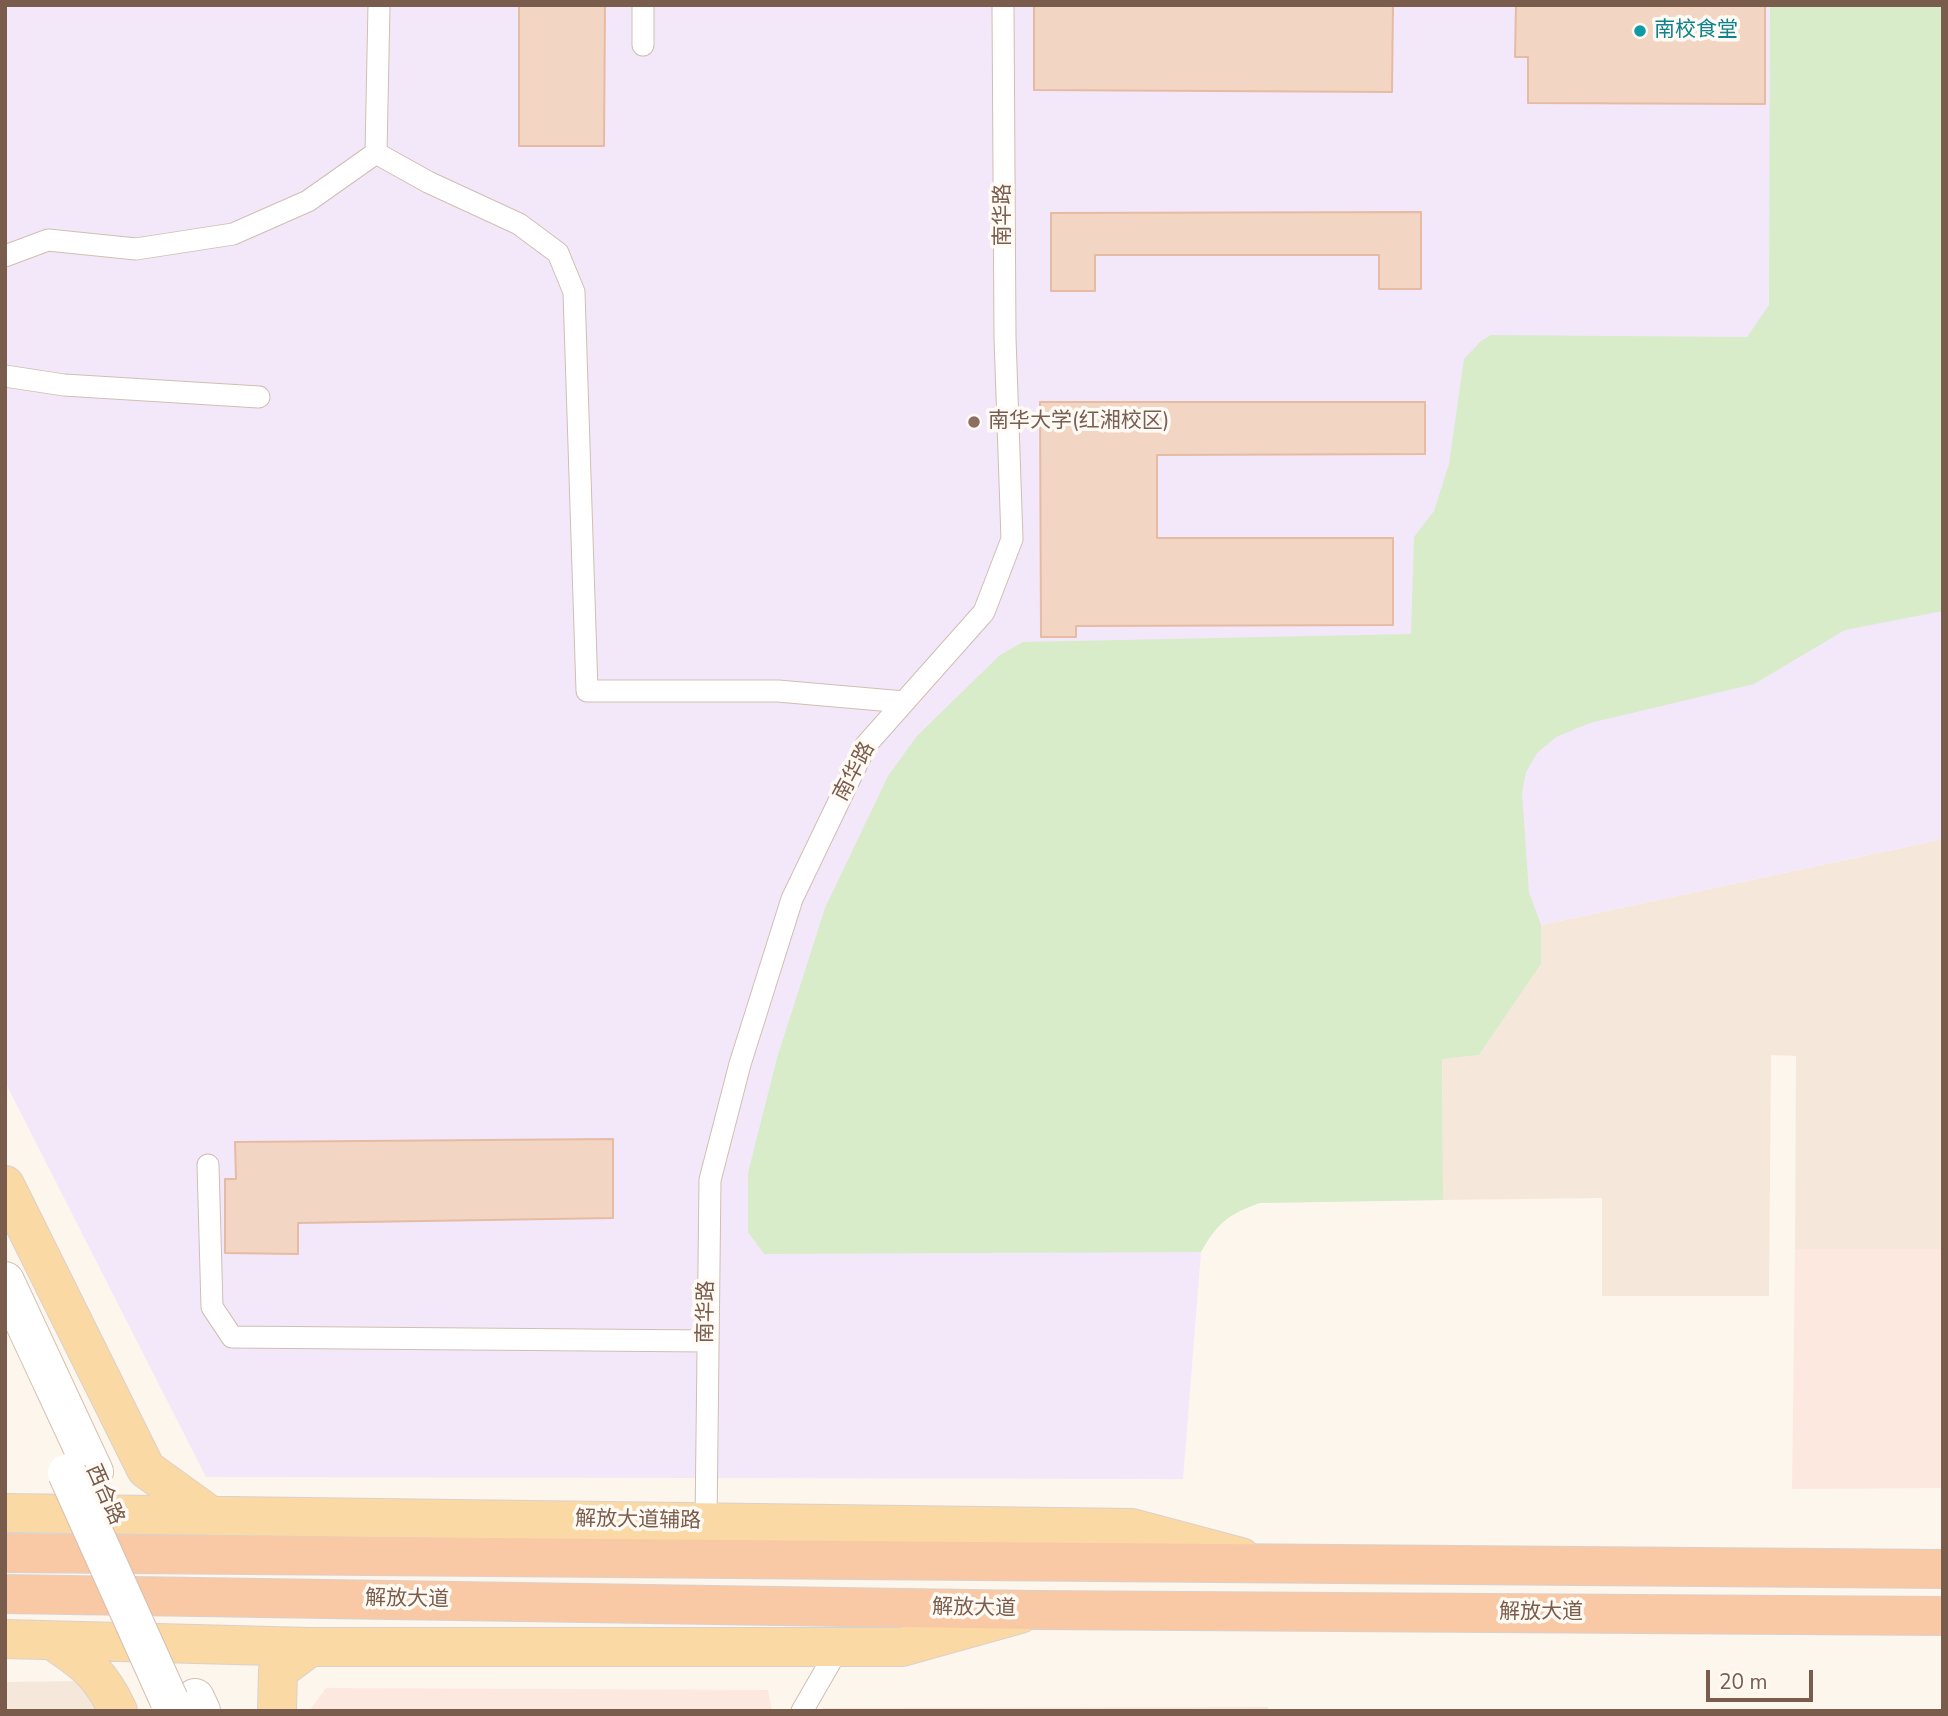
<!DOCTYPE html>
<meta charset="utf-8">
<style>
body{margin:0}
#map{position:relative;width:1948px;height:1716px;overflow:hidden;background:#fdf6ec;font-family:"Nunito Sans",sans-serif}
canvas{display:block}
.frame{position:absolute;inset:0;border:7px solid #7a5c4d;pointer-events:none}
.scale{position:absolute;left:1706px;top:1670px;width:107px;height:32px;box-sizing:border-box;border:4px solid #7a5c4d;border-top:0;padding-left:9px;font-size:21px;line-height:24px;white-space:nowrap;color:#7a5c4d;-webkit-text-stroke:5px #fffaf3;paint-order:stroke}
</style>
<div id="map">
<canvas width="1948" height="1716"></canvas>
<div class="frame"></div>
<div class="scale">20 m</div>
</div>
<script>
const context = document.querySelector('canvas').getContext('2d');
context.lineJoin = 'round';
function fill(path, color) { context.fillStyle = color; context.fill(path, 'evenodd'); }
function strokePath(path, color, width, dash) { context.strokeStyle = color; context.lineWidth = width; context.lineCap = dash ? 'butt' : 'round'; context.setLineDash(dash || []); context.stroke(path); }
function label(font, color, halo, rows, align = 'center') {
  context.font = font + ' "Nunito Sans","Noto Sans SC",sans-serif'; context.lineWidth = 7; context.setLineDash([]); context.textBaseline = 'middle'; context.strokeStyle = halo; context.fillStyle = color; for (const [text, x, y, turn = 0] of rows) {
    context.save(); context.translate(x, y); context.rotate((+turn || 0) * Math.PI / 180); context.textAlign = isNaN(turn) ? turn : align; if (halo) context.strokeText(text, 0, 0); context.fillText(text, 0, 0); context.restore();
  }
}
const residential = new Path2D(`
 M1943,839V1249H1795L1796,1056L1771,1055L1769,1296H1602V1198L1443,1200L1442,1058L1479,1055L1541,964V925Z
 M82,1681L99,1711H5V1682Z
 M1268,1707L1269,1711H822L823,1708Z`);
const commercial = new Path2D(`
 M1795,1249H1943V1488L1792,1489Z
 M326,1688L768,1690L772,1711H309Z`);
const education = new Path2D(`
 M5,5H1943V839L1541,925V964L1479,1055L1442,1059L1443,1200L1260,1203L1233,1213L1212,1232L1201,1252L1183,1479L206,1477L5,1082Z`);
const green = new Path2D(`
 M1770,5H1943V611L1845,630L1754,684L1590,723L1556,737L1537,753L1526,772L1522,793L1529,892L1541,925V964L1479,1055L1442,1059L1443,1200L1259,1203C1228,1215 1218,1222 1201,1252L764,1254L748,1232V1173L777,1058L825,908L888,776L917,736L1000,655L1023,642L1411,634L1414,537L1434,511L1449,464L1464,359L1481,341L1491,335L1747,337L1769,305Z`);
const building = new Path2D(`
 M519,5H605L604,146H519Z
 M1034,5H1393L1392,92L1034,90Z
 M1516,5H1765V104L1528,103V57H1515Z
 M1421,212V289H1379V255H1095V291H1051V213Z
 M1040,402H1425V454L1157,455V538H1393V625L1076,626V637H1041Z
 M613,1139V1218L298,1223V1254L225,1253V1179H236L235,1142Z`);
const service = new Path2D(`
 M379,5L376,153L428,182L519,224L558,253L574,292L587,691H778L904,702
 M643,5V45
 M5,256L48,240L136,249L233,234L308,201L376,153
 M5,376L64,385L259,397
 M208,1165L212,1307L232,1337L707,1341
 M706,1522L710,1180L740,1064L792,899L866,745L984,612L1012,539L1005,338L1003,5
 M802,1711L839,1647`);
const secondary = new Path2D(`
 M5,1281L94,1472
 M195,1698L201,1711`);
const primary = new Path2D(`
 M5,1185L146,1469L211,1516
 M5,1513L1132,1528L1241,1557
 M5,1639L310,1647H902L1020,1614
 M53,1641C85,1662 101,1674 118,1711
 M277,1711L278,1671L310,1647`);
const trunk = new Path2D(`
 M5,1553L1943,1569
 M5,1594L1035,1610L1943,1616`);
const secondaryBridge = new Path2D(`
 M67,1473L169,1700`);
const markers = [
 [1640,31,7,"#0f9aa8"],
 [974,422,7,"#8d6e63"]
];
const cultureNames = [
 ["南校食堂",1654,31]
];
const streetNames = [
 ["南华路",1004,215,-90],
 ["南华路",855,772,-62],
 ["南华路",707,1312,-89],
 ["西合路",104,1495,66],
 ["解放大道辅路",638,1521,1],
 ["解放大道",407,1600,1],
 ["解放大道",974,1609,1],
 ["解放大道",1541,1613]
];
const educationNames = [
 ["南华大学(红湘校区)",988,422]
];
fill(residential, '#f5e8da');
fill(commercial, '#fde8e0');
fill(education, '#f3e8fa');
fill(green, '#d8ecc9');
fill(building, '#f3d5c3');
strokePath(building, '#e6bba3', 2);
strokePath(service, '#d1beb0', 23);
strokePath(secondary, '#d6c0b0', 40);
strokePath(primary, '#dad1cd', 40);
strokePath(trunk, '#dad1cd', 40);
strokePath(service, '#fff', 21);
strokePath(secondary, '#fff', 38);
strokePath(primary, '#fbd9a5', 38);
strokePath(trunk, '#f9c8a4', 38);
strokePath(secondaryBridge, '#d6c0b0', 40, []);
strokePath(secondaryBridge, '#fff', 38);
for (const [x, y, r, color] of markers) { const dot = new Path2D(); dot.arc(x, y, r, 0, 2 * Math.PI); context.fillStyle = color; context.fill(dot); strokePath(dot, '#fffaf3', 2.5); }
label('21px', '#0d838f', '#fffaf3', cultureNames, 'left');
label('21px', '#7a5c4d', '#fffaf3', streetNames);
label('21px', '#785e54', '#fffaf3', educationNames, 'left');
</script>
